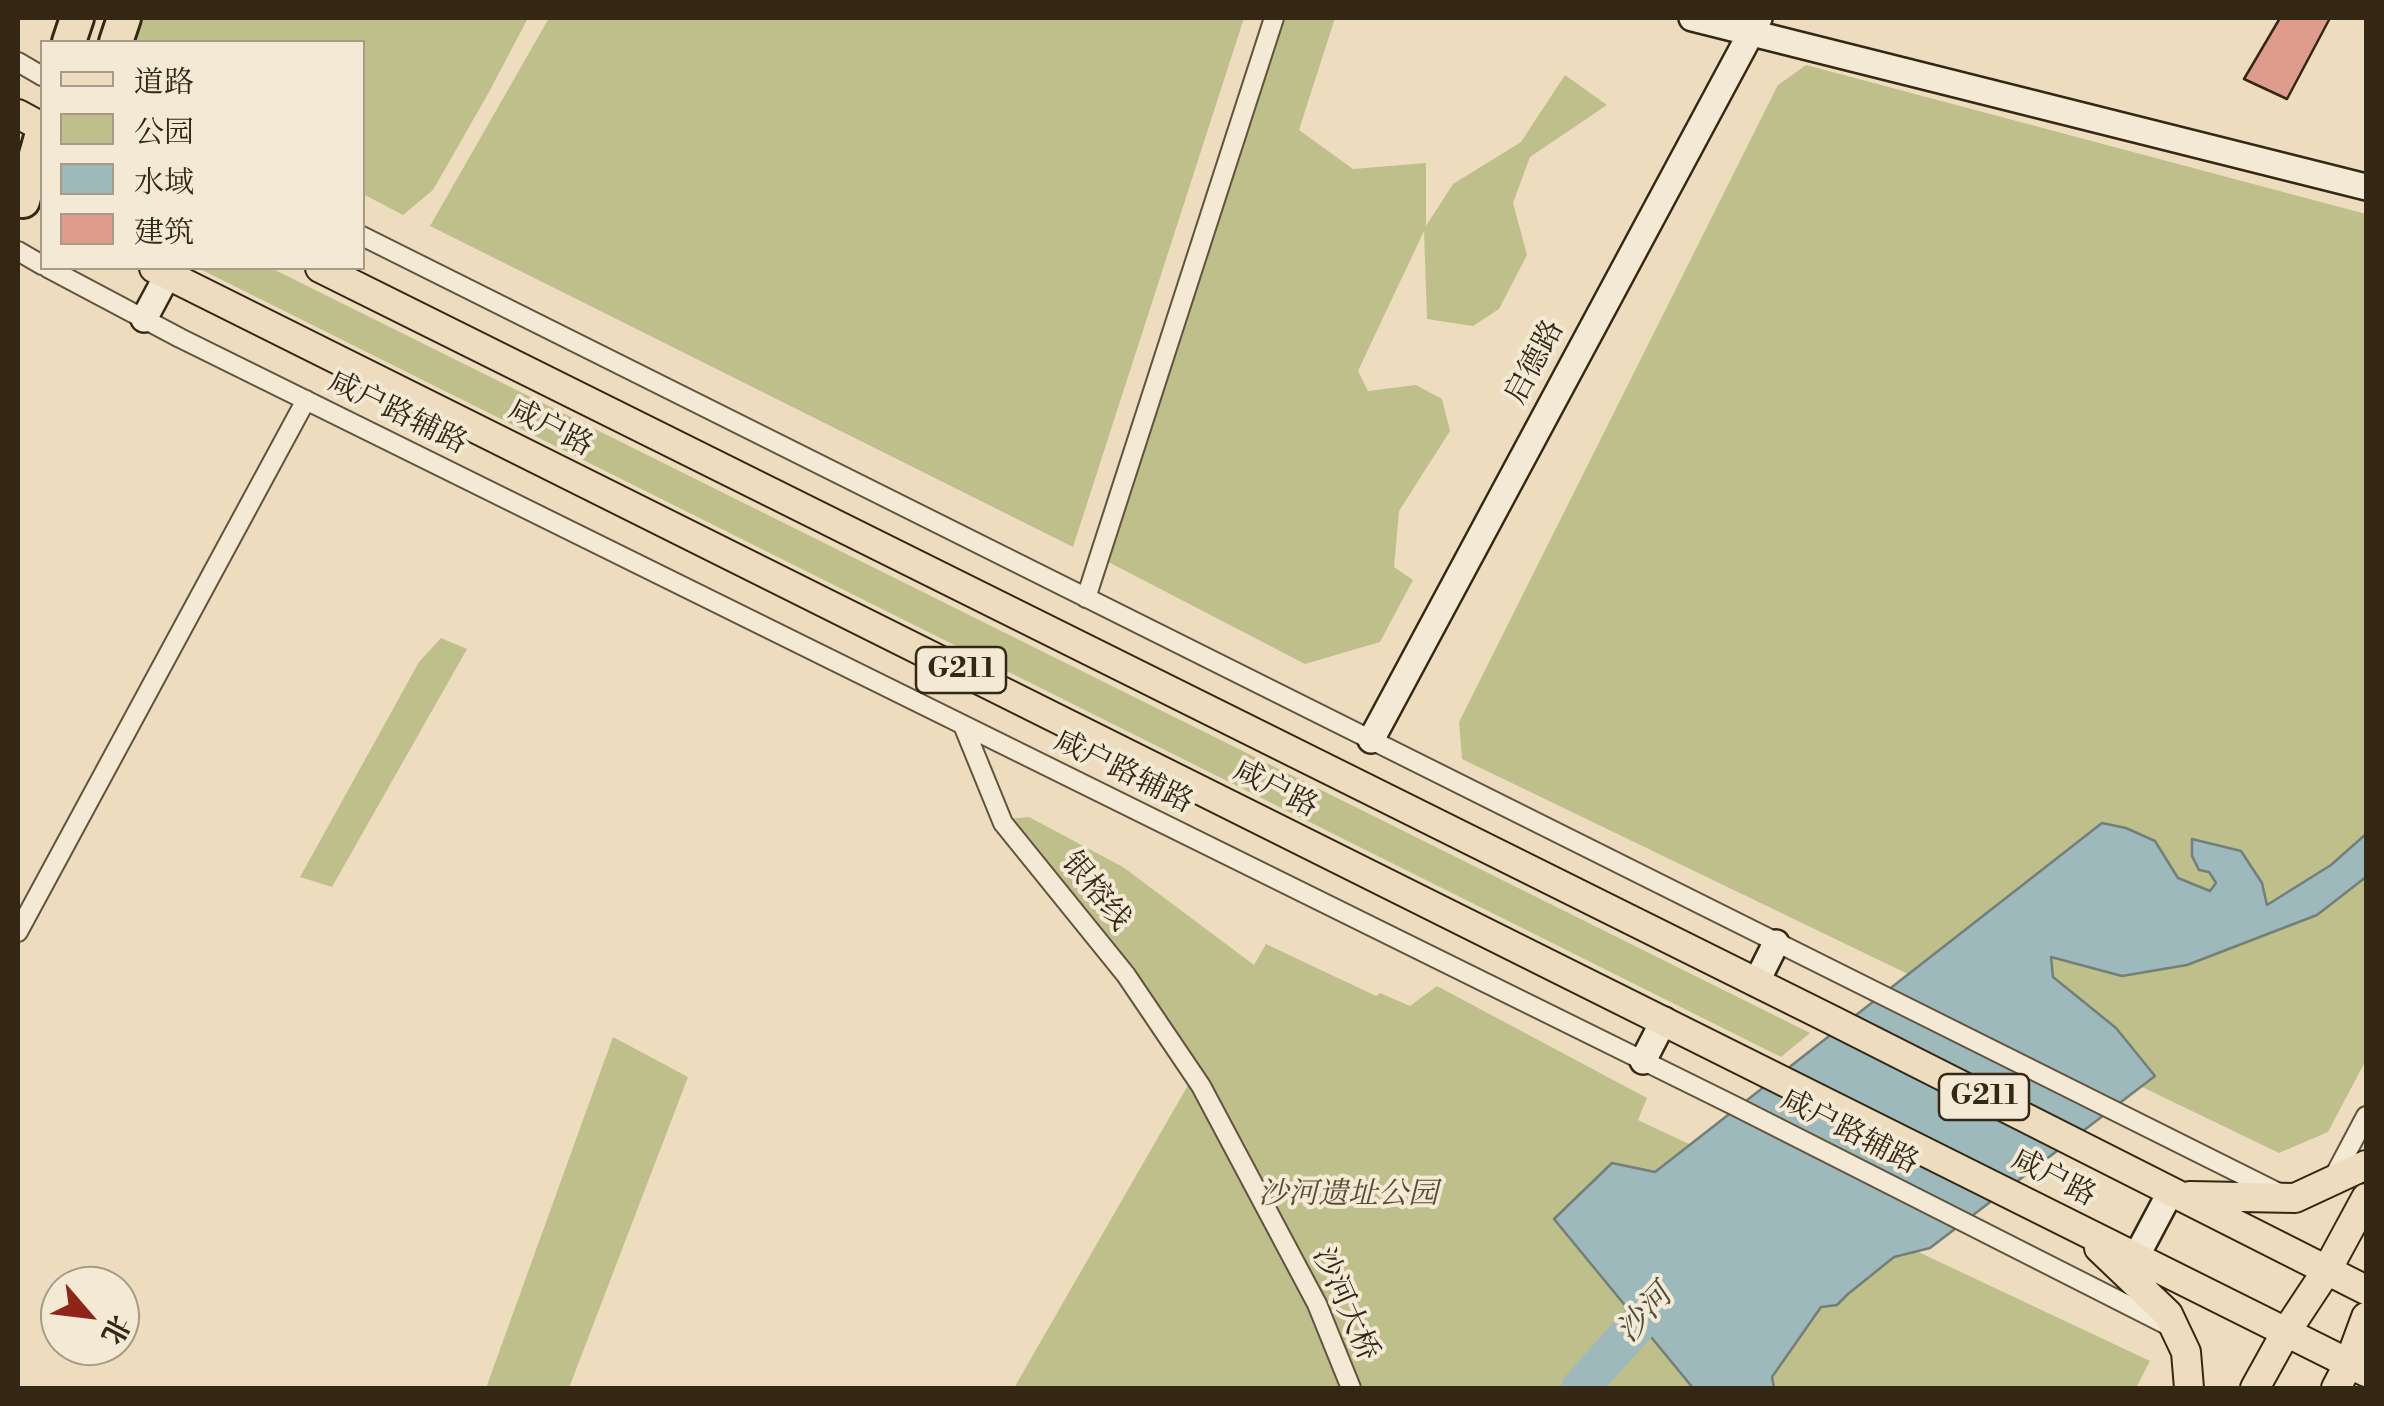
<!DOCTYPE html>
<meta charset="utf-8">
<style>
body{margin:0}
#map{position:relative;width:2384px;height:1406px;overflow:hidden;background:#edddbe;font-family:"Libre Bodoni","Noto Serif SC",serif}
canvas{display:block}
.frame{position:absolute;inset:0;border:20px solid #342714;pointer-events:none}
.legend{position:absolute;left:40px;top:40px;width:325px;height:230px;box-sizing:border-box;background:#f3e9d5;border:2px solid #a79b88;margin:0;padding:12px 18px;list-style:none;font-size:30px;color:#342714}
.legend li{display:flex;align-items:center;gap:20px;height:50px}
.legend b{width:50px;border:2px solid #a79b88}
.north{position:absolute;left:40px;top:1266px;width:100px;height:100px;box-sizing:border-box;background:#f3e9d5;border:2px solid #a79b88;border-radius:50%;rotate:118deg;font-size:28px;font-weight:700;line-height:40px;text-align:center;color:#342714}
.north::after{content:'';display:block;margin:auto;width:35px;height:45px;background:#8f2418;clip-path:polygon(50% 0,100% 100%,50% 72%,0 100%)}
</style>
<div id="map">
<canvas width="2384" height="1406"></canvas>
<div class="frame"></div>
<ul class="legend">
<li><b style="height:12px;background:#edddbe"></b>道路</li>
<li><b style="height:28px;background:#bfbf8c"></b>公园</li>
<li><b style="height:28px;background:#9db9bc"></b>水域</li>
<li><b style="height:28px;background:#df9b8c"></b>建筑</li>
</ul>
<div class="north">北</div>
</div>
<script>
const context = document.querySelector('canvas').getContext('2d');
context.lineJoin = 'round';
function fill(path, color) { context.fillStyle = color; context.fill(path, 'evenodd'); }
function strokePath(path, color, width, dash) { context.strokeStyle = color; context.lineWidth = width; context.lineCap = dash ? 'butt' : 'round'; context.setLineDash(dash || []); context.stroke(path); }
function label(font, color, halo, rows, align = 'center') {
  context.font = font + ' "Libre Bodoni","Noto Serif SC",serif'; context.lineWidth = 8; context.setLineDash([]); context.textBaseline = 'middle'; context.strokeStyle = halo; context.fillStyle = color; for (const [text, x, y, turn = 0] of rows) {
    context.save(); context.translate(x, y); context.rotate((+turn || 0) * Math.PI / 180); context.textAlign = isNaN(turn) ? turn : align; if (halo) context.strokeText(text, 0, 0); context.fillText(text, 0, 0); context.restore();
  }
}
const green = new Path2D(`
 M136,18H528L489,92L433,190L403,215L363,194L362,42H128Z
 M549,18H1244L1073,547L430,226Z
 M1264,18H1335L1299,130L1353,169L1426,163V226L1453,184L1521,142L1565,75L1607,105L1530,157L1513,203L1527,255L1499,309L1473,326L1427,319L1424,231L1358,371L1368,391L1416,385L1442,399L1450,431L1399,511L1394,567L1413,580L1380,642L1305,664L1091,553Z
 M1806,65L2366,214V1060L2328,1132L2279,1153L1462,759L1459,722L1778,85Z
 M198,268H271L1810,1033L1781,1057Z
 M441,638L467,649L332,887L300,877L419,662Z
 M1029,817L1123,867L1254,965L1266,944L1376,996L1380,993L1410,1006L1437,986L1647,1098L1638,1120L2150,1361L2136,1388H1014L1195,1073L1007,819Z
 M613,1037L688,1077L569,1388H486Z`);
const water = new Path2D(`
 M2102,823L2126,828L2155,841L2178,878L2210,891L2216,883L2209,872L2199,870L2192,856V839L2241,851L2262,883L2267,905L2331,865L2366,834V877L2317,915L2187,965L2122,976L2051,957L2053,977L2116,1028L2155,1076L1930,1248L1894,1257L1848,1294L1837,1305L1821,1307L1772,1377L1774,1388H1693L1554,1219L1612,1163L1655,1172Z`);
const river = new Path2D(`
 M1580,1388L1672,1286`);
const building = new Path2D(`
 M2280,18H2330L2287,99L2244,79Z`);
const street = new Path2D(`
 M18,62L42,76
 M362,236L2279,1193
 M18,251L42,265
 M48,268L180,338L1733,1105L2169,1326
 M1086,598L1274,18
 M963,725L1003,823L1126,975L1201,1086L1317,1304L1351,1388
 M18,932L306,400
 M2331,1182L2366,1116`);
const secondary = new Path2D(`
 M1692,18L2366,187
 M144,319L168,274
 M1371,740L1759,18
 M1756,983L1776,943
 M1643,1061L1664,1020
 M2136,1257L2171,1191`);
const primary = new Path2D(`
 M18,114L42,127
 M154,268L2366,1372
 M320,268L1834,1021L2366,1290
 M2190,1196L2295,1198L2366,1165
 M2099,1248L2168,1314L2186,1352L2189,1388
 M2255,1388L2286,1332L2327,1270L2366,1198
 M2336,1388L2349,1363L2366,1317`);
const highway = new Path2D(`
 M69,42L77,18
 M116,42L124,18
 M23,201L42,133`);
const shields = [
 [961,670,90],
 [1984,1097,90]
];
const shieldNames = [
 ["G211",961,670],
 ["G211",1984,1097]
];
const streetNames = [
 ["启德路",1536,363,-62],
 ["咸户路辅路",397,414,26],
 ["咸户路",550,429,27],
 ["咸户路辅路",1123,773,26],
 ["咸户路",1275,790,27],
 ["银榕线",1095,892,51],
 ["咸户路辅路",1849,1133,27],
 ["咸户路",2053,1179,27],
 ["沙河大桥",1344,1305,66]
];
const parkNames = [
 ["沙河遗址公园",1348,1196]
];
const waterNames = [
 ["沙河",1646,1315,-48]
];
fill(green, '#bfbf8c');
fill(water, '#9db9bc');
strokePath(water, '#737f79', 2.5);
strokePath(river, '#9db9bc', 38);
fill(building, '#df9b8c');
strokePath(building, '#342714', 2.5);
strokePath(street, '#62543e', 22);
strokePath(secondary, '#342714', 30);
strokePath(primary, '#342714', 32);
strokePath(highway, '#342714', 38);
strokePath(street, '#f3e9d5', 18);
strokePath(secondary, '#f3e9d5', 25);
strokePath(primary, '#edddbe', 28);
strokePath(highway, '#edddbe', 32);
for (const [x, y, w] of shields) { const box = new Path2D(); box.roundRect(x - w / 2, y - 23, w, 46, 8); context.fillStyle = '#f3e9d5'; context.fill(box); strokePath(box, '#342714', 2.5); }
label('bold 28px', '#342714', null, shieldNames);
label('30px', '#342714', '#f3e9d5', streetNames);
label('italic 30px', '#574d32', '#f3e9d5', parkNames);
label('italic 32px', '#4e4c3e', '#f3e9d5', waterNames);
</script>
